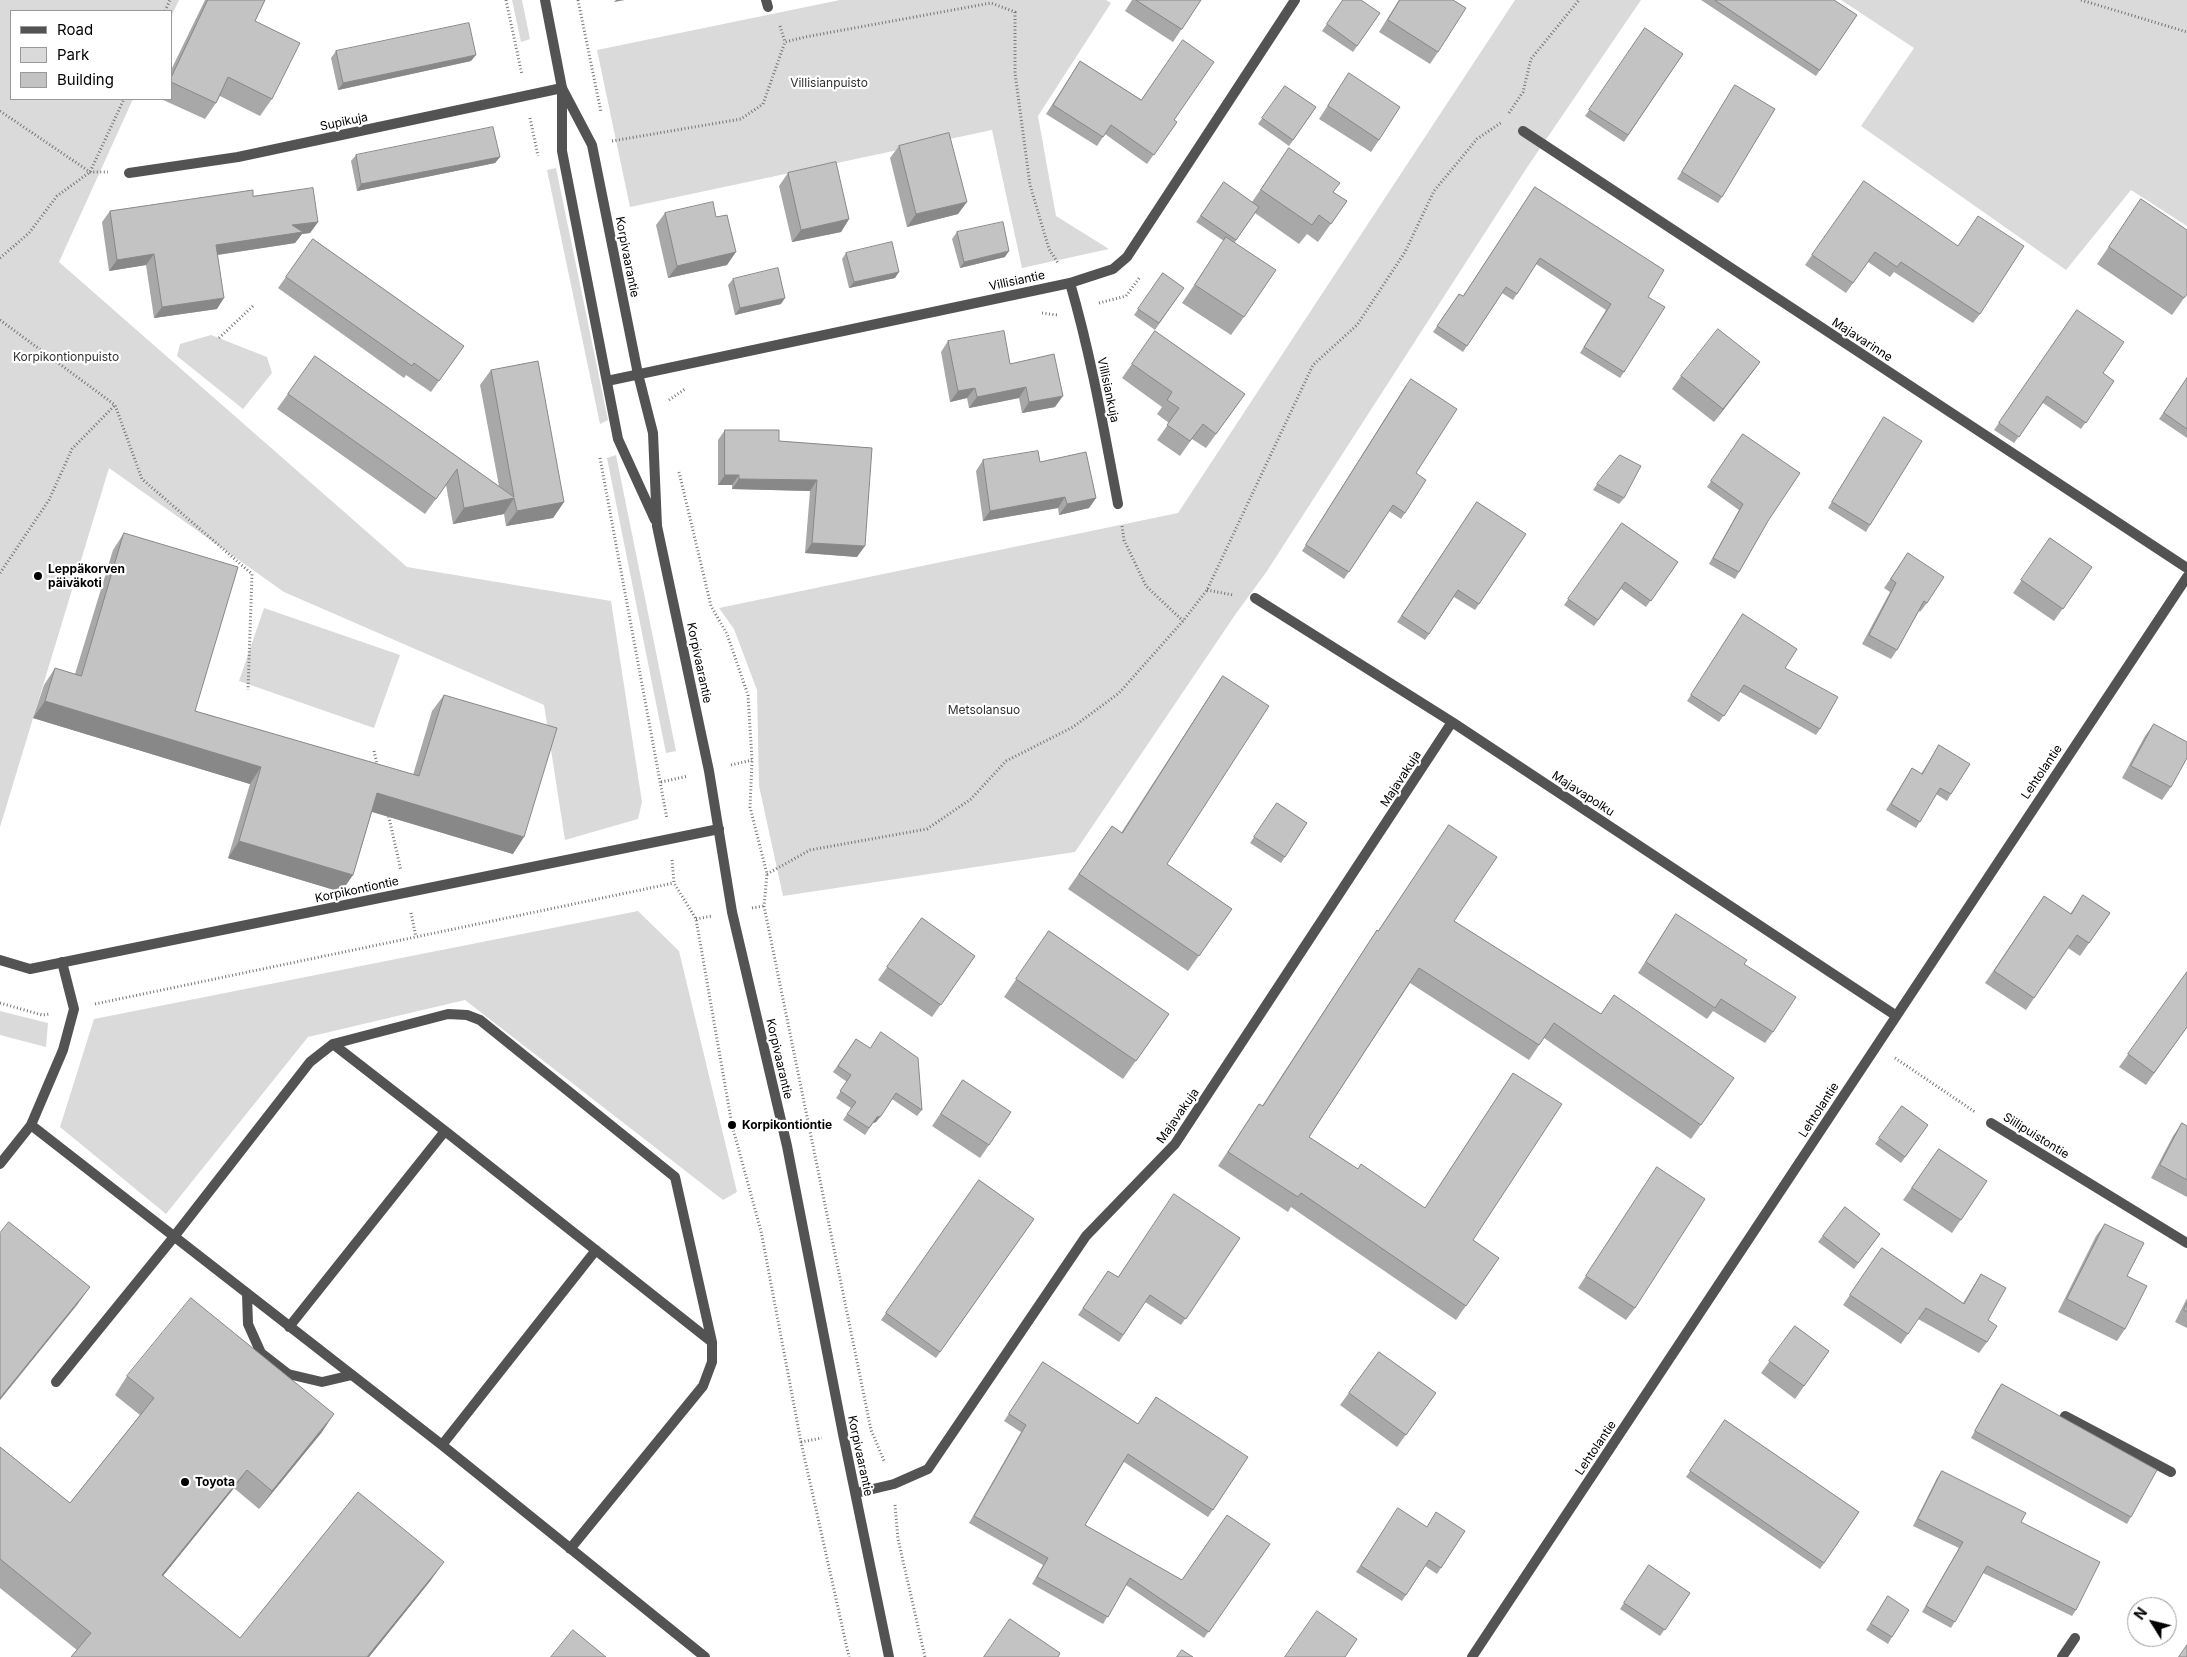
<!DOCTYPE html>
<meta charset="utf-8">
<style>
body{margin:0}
#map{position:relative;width:2187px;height:1657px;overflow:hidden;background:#fff;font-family:Inter,sans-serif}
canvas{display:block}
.legend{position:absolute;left:10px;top:10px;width:162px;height:90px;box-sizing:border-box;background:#fff;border:1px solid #999;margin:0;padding:6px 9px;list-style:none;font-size:15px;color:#000}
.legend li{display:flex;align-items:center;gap:10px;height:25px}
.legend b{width:25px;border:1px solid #999}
.north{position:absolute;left:2127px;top:1597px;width:50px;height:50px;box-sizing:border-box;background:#fff;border:1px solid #999;border-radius:50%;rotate:306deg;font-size:14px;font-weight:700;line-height:20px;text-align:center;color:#000}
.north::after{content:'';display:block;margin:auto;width:18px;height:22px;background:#000;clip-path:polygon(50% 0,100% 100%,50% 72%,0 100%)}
</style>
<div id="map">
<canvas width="2187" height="1657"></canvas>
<ul class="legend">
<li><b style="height:6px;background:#535353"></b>Road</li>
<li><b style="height:14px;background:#dadada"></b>Park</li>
<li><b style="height:14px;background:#c3c3c3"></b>Building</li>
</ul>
<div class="north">N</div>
</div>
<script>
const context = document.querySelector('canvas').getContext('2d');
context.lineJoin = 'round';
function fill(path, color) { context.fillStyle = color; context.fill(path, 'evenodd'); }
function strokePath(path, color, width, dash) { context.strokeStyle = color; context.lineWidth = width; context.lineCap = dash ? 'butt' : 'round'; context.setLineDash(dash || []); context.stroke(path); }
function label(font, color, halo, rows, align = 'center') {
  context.font = font + ' Inter,sans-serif'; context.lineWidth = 4.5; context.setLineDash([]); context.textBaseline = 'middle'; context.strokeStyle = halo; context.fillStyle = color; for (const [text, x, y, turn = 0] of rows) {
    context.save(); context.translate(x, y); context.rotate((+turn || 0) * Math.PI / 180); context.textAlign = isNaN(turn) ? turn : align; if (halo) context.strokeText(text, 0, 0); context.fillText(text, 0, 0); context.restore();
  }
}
const green = new Path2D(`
 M0,0H179L171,17V11H11V99H133L59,262L407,567L611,601L642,802L638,819L565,840L544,705L284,592L109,468L0,827Z
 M512,0H522L530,39L521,42Z
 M840,0H1106L1111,3L1038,116L1056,216L1109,249L1022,268L992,130L630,207L597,50Z
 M1515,0H1641L1528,166L1267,571L1235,615L1075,852L783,896L759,786L757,690L734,629L719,608L1178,513Z
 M1841,0H2187V226L2131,190L2066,270L1861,126L1914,48Z
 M556,168L608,420L600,424L547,170Z
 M211,335L267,357L272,373L243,409L177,356L180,344Z
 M616,455L676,751L666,753L607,458Z
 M264,608L400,655L374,728L239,681Z
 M638,911L679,951L737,1192L723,1200L465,1000L308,1037L166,1214L60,1127L94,1019Z
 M0,1011L48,1023L46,1047L0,1035Z`);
const path = new Path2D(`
 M506,0L522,75
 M578,0L601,112
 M2081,0L2187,32
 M165,11L170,0
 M780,26L785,42
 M0,111L90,172H108
 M1509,113L1523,92L1531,59L1579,0
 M530,118L538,156
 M612,141L741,119L763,104L785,42L805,37L991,3L1015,12V73L1030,185L1049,249L1058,263
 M0,258L29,233L57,196L90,172L124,99
 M1099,303L1126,296L1140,277
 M1042,313L1057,315
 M0,320L115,405L142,479L252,574L248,690
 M219,338L253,306
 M669,400L685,389
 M600,458L667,819
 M679,472L711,606L727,634L748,695L752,760L750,807L767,874L764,906L871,1430L885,1463
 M1122,526L1124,540L1146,586L1183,621
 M0,573L49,500L72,449L115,405
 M1207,590L1233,595
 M374,751L378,768
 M731,765L752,760
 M661,782L688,776
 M388,813L401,871
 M672,860L674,883L696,919L732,1125L761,1231L801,1442L849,1657
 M767,874L810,850L927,829L971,799L1006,761L1073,727L1119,693L1183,621L1207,590L1313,365L1357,325L1405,252L1434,191L1477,139L1502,122
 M752,908L764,906
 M411,913L416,937
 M696,919L712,916
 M0,1003L42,1015L50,1014
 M95,1004L674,883
 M1895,1058L1975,1112
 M801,1442L822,1438
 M895,1505L898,1539L925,1657`);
const service = new Path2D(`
 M31,1125L442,1445L705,1657
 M445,1131L712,1342
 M0,1164L31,1125L63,1050L74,1009L62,962
 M247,1294L248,1324L261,1353L288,1374L322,1382L352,1375
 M289,1327L445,1131L333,1044
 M56,1382L173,1238L310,1062L333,1044L448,1014L467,1015L480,1020L675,1177L712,1342V1362L703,1386L570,1549
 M2065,1416L2171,1472
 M442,1445L596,1250`);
const minor = new Path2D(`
 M766,0L768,7
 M1523,131L2187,568
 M129,173L238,157L562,88
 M1070,283C1091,355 1104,430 1118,504
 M607,381L1070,283L1113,269L1127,257L1295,0
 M1255,598L1452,722L1895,1015
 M0,960L30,969L719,829
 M1991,1123L2187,1243
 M856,1493L894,1484L928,1469L1086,1236L1175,1144L1452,722
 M1472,1657L2187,577
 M2062,1657L2075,1638`);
const tertiary = new Path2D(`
 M545,0L562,88V151L618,439L655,520
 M562,88L592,145L638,374L653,433L657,526L709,771L732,912L787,1146L843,1434L889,1657`);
const wall = new Path2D(`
 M205,0H265L255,21L272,99L260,116L220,96L216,103L205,119L161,99H171V70Z
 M1132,0H1201L1173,42L1125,11Z
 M1343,0L1380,13L1353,52L1322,31Z
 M1399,0H1453L1438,52L1430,64L1379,32Z
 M1701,0H1834L1857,15L1816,76Z
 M1645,28L1683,54L1624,142L1585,116Z
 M336,51L471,61L338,90L331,58Z
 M1080,61L1177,122L1147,164L1105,134L1097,146L1046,114Z
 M1349,73L1379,140L1371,152L1319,119Z
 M1735,85L1722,197L1718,203L1677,179Z
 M1285,86L1316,107L1289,146L1258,124Z
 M899,146L958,214L907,227L890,158Z
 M1289,148L1333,192L1347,201L1318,242L1307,234L1299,244L1255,213L1235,242L1244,317L1231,335L1182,303L1224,241L1196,222L1224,182L1252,202Z
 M356,155L500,157L495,163L357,191L351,161Z
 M788,173L849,219L841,232L792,242L779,186Z
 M1864,181L1980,314L1973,323L1894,272L1890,277L1868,262L1846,293L1805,265Z
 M1535,187L1648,297L1624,372L1620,378L1580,353L1606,310L1536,264L1513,300L1502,293L1463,352L1433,332L1459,294L1463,296Z
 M253,196L318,222L310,233L302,234L295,243L218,255L217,309L154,318L146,265L109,271L102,222L110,211Z
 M2141,199L2187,294L2172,315L2097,264Z
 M665,213L716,217L727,265L668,278L656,225Z
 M957,232L1005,257L960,268L952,239Z
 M313,239L464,346L431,392L406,375L404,378L278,288Z
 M846,253L895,278L849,288L842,259Z
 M1163,273L1184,288L1155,330L1134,315Z
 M733,279L781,304L735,315L728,285Z
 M2077,310L2103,373L2114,381L2081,429L2043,403L2014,443L1994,430Z
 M1155,331L1245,394L1206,448L1192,439L1180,456L1157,440L1169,423L1157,414L1162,407L1122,378Z
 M948,341L1010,364L1055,407L1022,413L1019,398L969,408L967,398L950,402L941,352Z
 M315,356L499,486L480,385L491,370L564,502L553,518L506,526L504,514L453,524L446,485L425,514L277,409Z
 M1760,362L1751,374L1714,422L1672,389L1681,376Z
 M2187,378V438L2159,419Z
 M1406,385L1416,473L1405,513L1401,519L1389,511L1344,579L1302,551Z
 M1884,417L1870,525L1866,532L1828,508Z
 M725,430L779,441L872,448L857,557L805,553L810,491L732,489V485H718V440Z
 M1743,434L1768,521L1739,572L1735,579L1709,564L1739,510L1707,487Z
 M983,460L1040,462L1096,498L1089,508L1059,515L1058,508L983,521L976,471Z
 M1597,484L1624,498L1619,504L1593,490Z
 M1477,502L1526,534L1475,610L1454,597L1425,640L1397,622Z
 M1622,523L1678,562L1646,607L1621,589L1594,626L1564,605Z
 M124,533L195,711L413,775L432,711L444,695L513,854L372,812L353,875L341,892L228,858L250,784L33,718L44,685L55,668L75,674L113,550Z
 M2050,538L2092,567L2054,621L2013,593Z
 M1908,553L1927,603L1920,612L1919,611L1897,650L1891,659L1862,644L1890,592L1884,588Z
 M1743,614L1785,668L1820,729L1816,735L1740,692L1719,722L1687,701Z
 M1223,676L1167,864L1232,909L1188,971L1068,889L1112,826L1121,833L1212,692Z
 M2154,724L2171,787L2162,800L2122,778L2145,736Z
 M1939,745L1951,794L1947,801L1936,794L1916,828L1886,810L1912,768L1921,774Z
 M1277,803L1307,823L1281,863L1250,843Z
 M1449,825L1454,921L1601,1014L1734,1078L1691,1139L1544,1038L1529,1060L1410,983L1309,1137L1358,1169L1425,1208L1513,1073L1473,1240L1499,1258L1456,1320L1291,1207L1288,1212L1218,1166L1259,1104L1262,1106L1367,945L1377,930L1378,931Z
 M2083,895L2110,913L2080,956L2068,948L2026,1010L1985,983L2044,896L2070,914Z
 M1676,914L1773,1032L1765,1043L1713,1011L1707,1019L1638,973Z
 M922,918L975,956L932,1017L878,980Z
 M1049,931L1169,1014L1123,1079L1004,997Z
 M2187,972V1027L2146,1085L2119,1067Z
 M856,1039L922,1110L917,1116L892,1099L876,1122L873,1123L865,1135L843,1120L851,1108L836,1098L847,1082L833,1072Z
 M963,1080L989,1145L980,1158L932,1126Z
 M1902,1106L1928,1125L1901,1163L1875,1144Z
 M2182,1123L2187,1126V1197L2151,1178L2173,1136Z
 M1939,1149L1987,1181L1952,1233L1903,1200Z
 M1657,1167L1635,1308L1626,1320L1578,1288Z
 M979,1180L1034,1219L936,1358L881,1320Z
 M1845,1207L1880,1234L1854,1269L1818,1242Z
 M2105,1224L2127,1276L2125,1329L2117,1341L2058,1312L2096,1236Z
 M1240,1238L1181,1325L1145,1302L1119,1342L1078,1315L1108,1271L1118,1277Z
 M1882,1248L1963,1303L1974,1285L1981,1274L1988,1320L1987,1342L1979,1353L1918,1319L1901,1344L1843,1305Z
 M2187,1298V1328L2175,1322Z
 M1795,1326L1829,1351L1795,1399L1761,1373Z
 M1379,1352L1436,1393L1397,1447L1340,1405Z
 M1043,1362L1138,1424L1248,1457L1208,1517L1124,1462L1085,1525L1182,1580L1270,1544L1204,1638L1126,1585L1103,1624L1032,1584L1043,1565L969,1523L1021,1432L1004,1421Z
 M127,1376L322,1432L259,1509L234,1488L163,1576L240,1638L431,1580L369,1657H71L77,1650L0,1588V1447L70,1503L140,1415L115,1395Z
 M2002,1384L2131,1517L2127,1524L1971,1438L1997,1390Z
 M1725,1420L1859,1512L1820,1569L1686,1477Z
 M1942,1471L2021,1522L2076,1610L2072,1616L1983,1573L1951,1628L1922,1612L1959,1548L1913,1526L1937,1478Z
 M1394,1515L1427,1527L1465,1531L1437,1574L1425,1566L1402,1601L1356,1572Z
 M1649,1565L1690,1593L1660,1636L1620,1609Z
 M1888,1596L1892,1637L1888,1644L1866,1630Z`);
const shadedWall = new Path2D(`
 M616,0H625L614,2Z
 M476,55L471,61L338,90L343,83Z
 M500,157L495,163L357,191L361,184Z
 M967,202L958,214L907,227L916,214Z
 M849,219L841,232L792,242L801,230Z
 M318,222L310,233L302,234L295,243L209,256L216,245L292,225Z
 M1009,251L1005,257L960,268L964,262Z
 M736,252L727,265L668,278L677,266Z
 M154,254L146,265L109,271L117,260Z
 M899,272L895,278L849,288L854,282Z
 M224,298L217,309L154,318L162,307Z
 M785,298L781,304L735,315L740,308Z
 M1760,362L1751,374L1714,422L1723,409Z
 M1026,387L1019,398L969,408L977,397Z
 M975,388L967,398L950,402L958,391Z
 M1063,396L1055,407L1022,413L1029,402Z
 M725,475H739L732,485H718Z
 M739,479L817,480L810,491L732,489Z
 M1065,497L1058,508L983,521L990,511Z
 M514,498L504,514L453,524L464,508Z
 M1096,498L1089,508L1059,515L1067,504Z
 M564,502L553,518L506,526L517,511Z
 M812,543L865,546L857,557L805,553Z
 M45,701L261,767L250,784L33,718Z
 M377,793L524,837L513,854L366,810Z
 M239,841L353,875L341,892L228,858Z
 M881,1116L876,1122L873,1123L865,1135L877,1117Z
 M90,1287L77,1305L0,1400V1398Z
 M334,1414L322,1432L259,1509L272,1491Z
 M247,1470L234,1488L149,1593L162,1575Z
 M444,1562L431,1580L369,1657H367Z`);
const building = new Path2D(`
 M208,0H265L255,21L300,43L272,99L228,77L216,103L171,82V78Z
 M1136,0H1201L1182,29Z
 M1343,0H1361L1380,13L1357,46L1327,24Z
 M1400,0H1453L1466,8L1438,52L1388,20Z
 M1715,0H1834L1857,15L1820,70Z
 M469,23L476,55L343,83L336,51Z
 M1645,28L1683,54L1628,135L1589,110Z
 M1183,40L1214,62L1174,120L1177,122L1154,155L1111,125L1103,137L1053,105L1080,61L1141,100Z
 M1349,73L1400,107L1379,140L1328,106Z
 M1735,85L1775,109L1722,197L1682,172Z
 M1285,86L1316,107L1293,140L1262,118Z
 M493,127L500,157L361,184L356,155Z
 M949,133L967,202L916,214L899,146Z
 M1289,148L1340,183L1333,192L1347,201L1331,224L1319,215L1312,225L1261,190Z
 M836,162L849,219L801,230L788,173Z
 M1864,181L1958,246L1978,216L2024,246L1980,314L1901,262L1897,267L1875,252L1853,283L1812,255Z
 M1224,182L1259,207L1236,240L1201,216Z
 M1535,187L1664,270L1648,297L1665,307L1624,372L1584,347L1611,304L1540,258L1517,294L1506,287L1467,346L1437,326L1459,294L1463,296Z
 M313,188L318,222L292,225L303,232L216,245L224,298L162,307L154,254L117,260L110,211L253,190V196Z
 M2141,199L2187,230V294L2184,298L2109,247Z
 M713,202L716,217L727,215L736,252L677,266L665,213Z
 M1003,222L1009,251L964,262L957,232Z
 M1226,237L1276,270L1244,317L1195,285Z
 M313,239L464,346L439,381L414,363L412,366L286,277Z
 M892,242L899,272L854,282L846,253Z
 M778,268L785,298L740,308L733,279Z
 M1163,273L1184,288L1159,323L1138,309Z
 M2077,310L2124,342L2103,373L2114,381L2086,423L2047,396L2019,437L1999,423Z
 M1718,329L1760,362L1723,409L1681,376Z
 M1004,331L1010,364L1054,354L1063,396L1029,402L1026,387L977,397L975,388L958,391L948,341Z
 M1155,331L1245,394L1216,434L1203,424L1190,441L1167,425L1179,408L1167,400L1172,392L1132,364Z
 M315,356L514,497L491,370L538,361L564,502L517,511L514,498L464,508L457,469L436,499L288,394Z
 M2187,378V429L2164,413Z
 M1411,379L1457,409L1416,473L1426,480L1405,513L1393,505L1349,572L1306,545Z
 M1884,417L1922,441L1870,525L1832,502Z
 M725,430H779V441L872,448L865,546L812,543L817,480L739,479V475H725Z
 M1743,434L1800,473L1768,521L1739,572L1713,558L1743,504L1711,481Z
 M1038,451L1040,462L1086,452L1096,498L1067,504L1065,497L990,511L983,460Z
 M1620,455L1641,466L1624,498L1597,484Z
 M1477,502L1526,534L1479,604L1458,590L1429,634L1402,616Z
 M1622,523L1678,562L1651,601L1625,582L1598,620L1568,599Z
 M124,533L238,567L195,711L419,776L444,695L557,728L524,837L377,793L353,875L239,841L261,767L45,701L55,668L81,676Z
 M2050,538L2092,567L2063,609L2021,580Z
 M1908,553L1944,577L1927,603L1924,601L1897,650L1869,635L1896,583L1891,579Z
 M1743,614L1797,649L1785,668L1838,697L1820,729L1744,685L1724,716L1691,695Z
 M1223,676L1269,706L1167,864L1232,909L1199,956L1079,874L1112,826L1122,833Z
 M2154,724L2187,742V758L2171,787L2131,766Z
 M1939,745L1970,764L1951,794L1940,788L1920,822L1891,804L1912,768L1922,774Z
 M1277,803L1307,823L1285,857L1254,837Z
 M1449,825L1497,857L1454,921L1601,1014L1614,995L1734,1078L1701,1125L1554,1023L1539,1045L1419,968L1309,1137L1358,1169L1361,1164L1425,1208L1513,1073L1562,1104L1473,1240L1499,1258L1466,1306L1301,1193L1298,1197L1228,1152L1259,1104L1263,1106L1377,930L1378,931Z
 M2083,895L2110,913L2089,943L2077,935L2034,998L1994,971L2044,896L2071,914Z
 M1676,914L1747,960L1744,964L1796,997L1773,1032L1721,999L1715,1008L1646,962Z
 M922,918L975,956L941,1005L887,967Z
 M1049,931L1169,1014L1136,1061L1016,979Z
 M2187,972V1027L2154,1073L2128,1054Z
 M881,1032L918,1058L922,1110L896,1093L881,1116L877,1117L869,1128L847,1114L856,1102L840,1091L851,1075L838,1066L856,1039L870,1048Z
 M963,1080L1011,1112L989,1145L941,1114Z
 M1902,1106L1928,1125L1905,1157L1879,1138Z
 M2182,1123L2187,1126V1180L2160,1165Z
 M1939,1149L1987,1181L1961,1220L1912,1188Z
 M1657,1167L1705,1199L1635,1308L1586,1276Z
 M979,1180L1034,1219L940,1352L886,1313Z
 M1174,1194L1240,1238L1186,1319L1150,1295L1123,1335L1083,1308L1108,1271L1118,1277Z
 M1845,1207L1880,1234L1858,1263L1823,1236Z
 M9,1222L90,1287L0,1398V1233Z
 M2105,1224L2144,1243L2127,1276L2147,1286L2125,1329L2067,1299Z
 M1882,1248L1964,1304L1981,1274L2006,1288L1988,1320L1997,1326L1987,1342L1926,1308L1908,1334L1850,1295Z
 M191,1298L334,1414L272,1491L247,1470L162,1575L240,1638L358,1492L444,1562L367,1657H71L91,1633L0,1559V1447L70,1503L154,1398L127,1376Z
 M2187,1303V1312L2184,1310Z
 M1795,1326L1829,1351L1804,1386L1769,1361Z
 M1379,1352L1436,1393L1406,1435L1349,1393Z
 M1043,1362L1138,1424L1156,1397L1248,1457L1213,1510L1128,1454L1085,1525L1182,1580L1227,1515L1270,1544L1209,1632L1130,1578L1108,1617L1037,1577L1048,1558L974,1516L1026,1425L1009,1414Z
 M2002,1384L2157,1470L2131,1517L1975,1431Z
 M1725,1420L1859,1512L1824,1563L1690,1471Z
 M1942,1471L2026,1513L2021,1522L2100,1562L2076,1610L1987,1566L1955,1622L1926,1606L1963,1542L1918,1519Z
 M1398,1508L1427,1527L1436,1512L1465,1531L1441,1568L1429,1560L1406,1595L1361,1566Z
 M1649,1565L1690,1593L1665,1630L1624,1603Z
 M1888,1596L1909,1610L1892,1637L1871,1624Z
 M1317,1611L1357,1639L1345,1657H1285Z
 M1010,1619L1060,1653L1058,1657H984Z
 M573,1630L606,1657H551Z
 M2187,1645V1657H2179Z
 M1182,1650L1193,1657H1177Z`);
const markers = [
 [38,576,5,"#000"],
 [732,1125,5,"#000"],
 [185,1482,5,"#000"]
];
const parkNames = [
 ["Villisianpuisto",829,83],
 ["Korpikontionpuisto",66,357],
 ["Metsolansuo",984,710]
];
const streetNames = [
 ["Supikuja",344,122,-12],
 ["Korpivaarantie",627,257,79],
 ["Villisiantie",1017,281,-12],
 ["Majavarinne",1862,340,33],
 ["Villisiankuja",1108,390,78],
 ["Korpivaarantie",699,663,78],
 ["Lehtolantie",2042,772,-56],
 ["Majavakuja",1401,779,-57],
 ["Majavapolku",1583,794,33],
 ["Korpikontiontie",357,890,-12],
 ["Korpivaarantie",779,1059,77],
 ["Lehtolantie",1819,1110,-57],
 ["Majavakuja",1178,1116,-55],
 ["Siilipuistontie",2036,1136,32],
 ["Lehtolantie",1596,1448,-56],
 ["Korpivaarantie",860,1456,78]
];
const poiNames = [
 ["Leppäkorven",48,569],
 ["päiväkoti",48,583],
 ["Korpikontiontie",742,1125],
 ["Toyota",195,1482]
];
fill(green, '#dadada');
strokePath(path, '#757575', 3, [1, 2.5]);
strokePath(service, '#535353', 10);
strokePath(minor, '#535353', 10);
strokePath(tertiary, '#535353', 10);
fill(wall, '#a8a8a8');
fill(shadedWall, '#888');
fill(building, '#c3c3c3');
strokePath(building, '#888', 1);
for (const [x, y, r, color] of markers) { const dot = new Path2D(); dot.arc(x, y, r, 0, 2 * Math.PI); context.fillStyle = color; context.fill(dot); strokePath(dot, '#fff', 2); }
label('12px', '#313131', '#fff', parkNames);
label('12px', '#000', '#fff', streetNames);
label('bold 12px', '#000', '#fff', poiNames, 'left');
</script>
